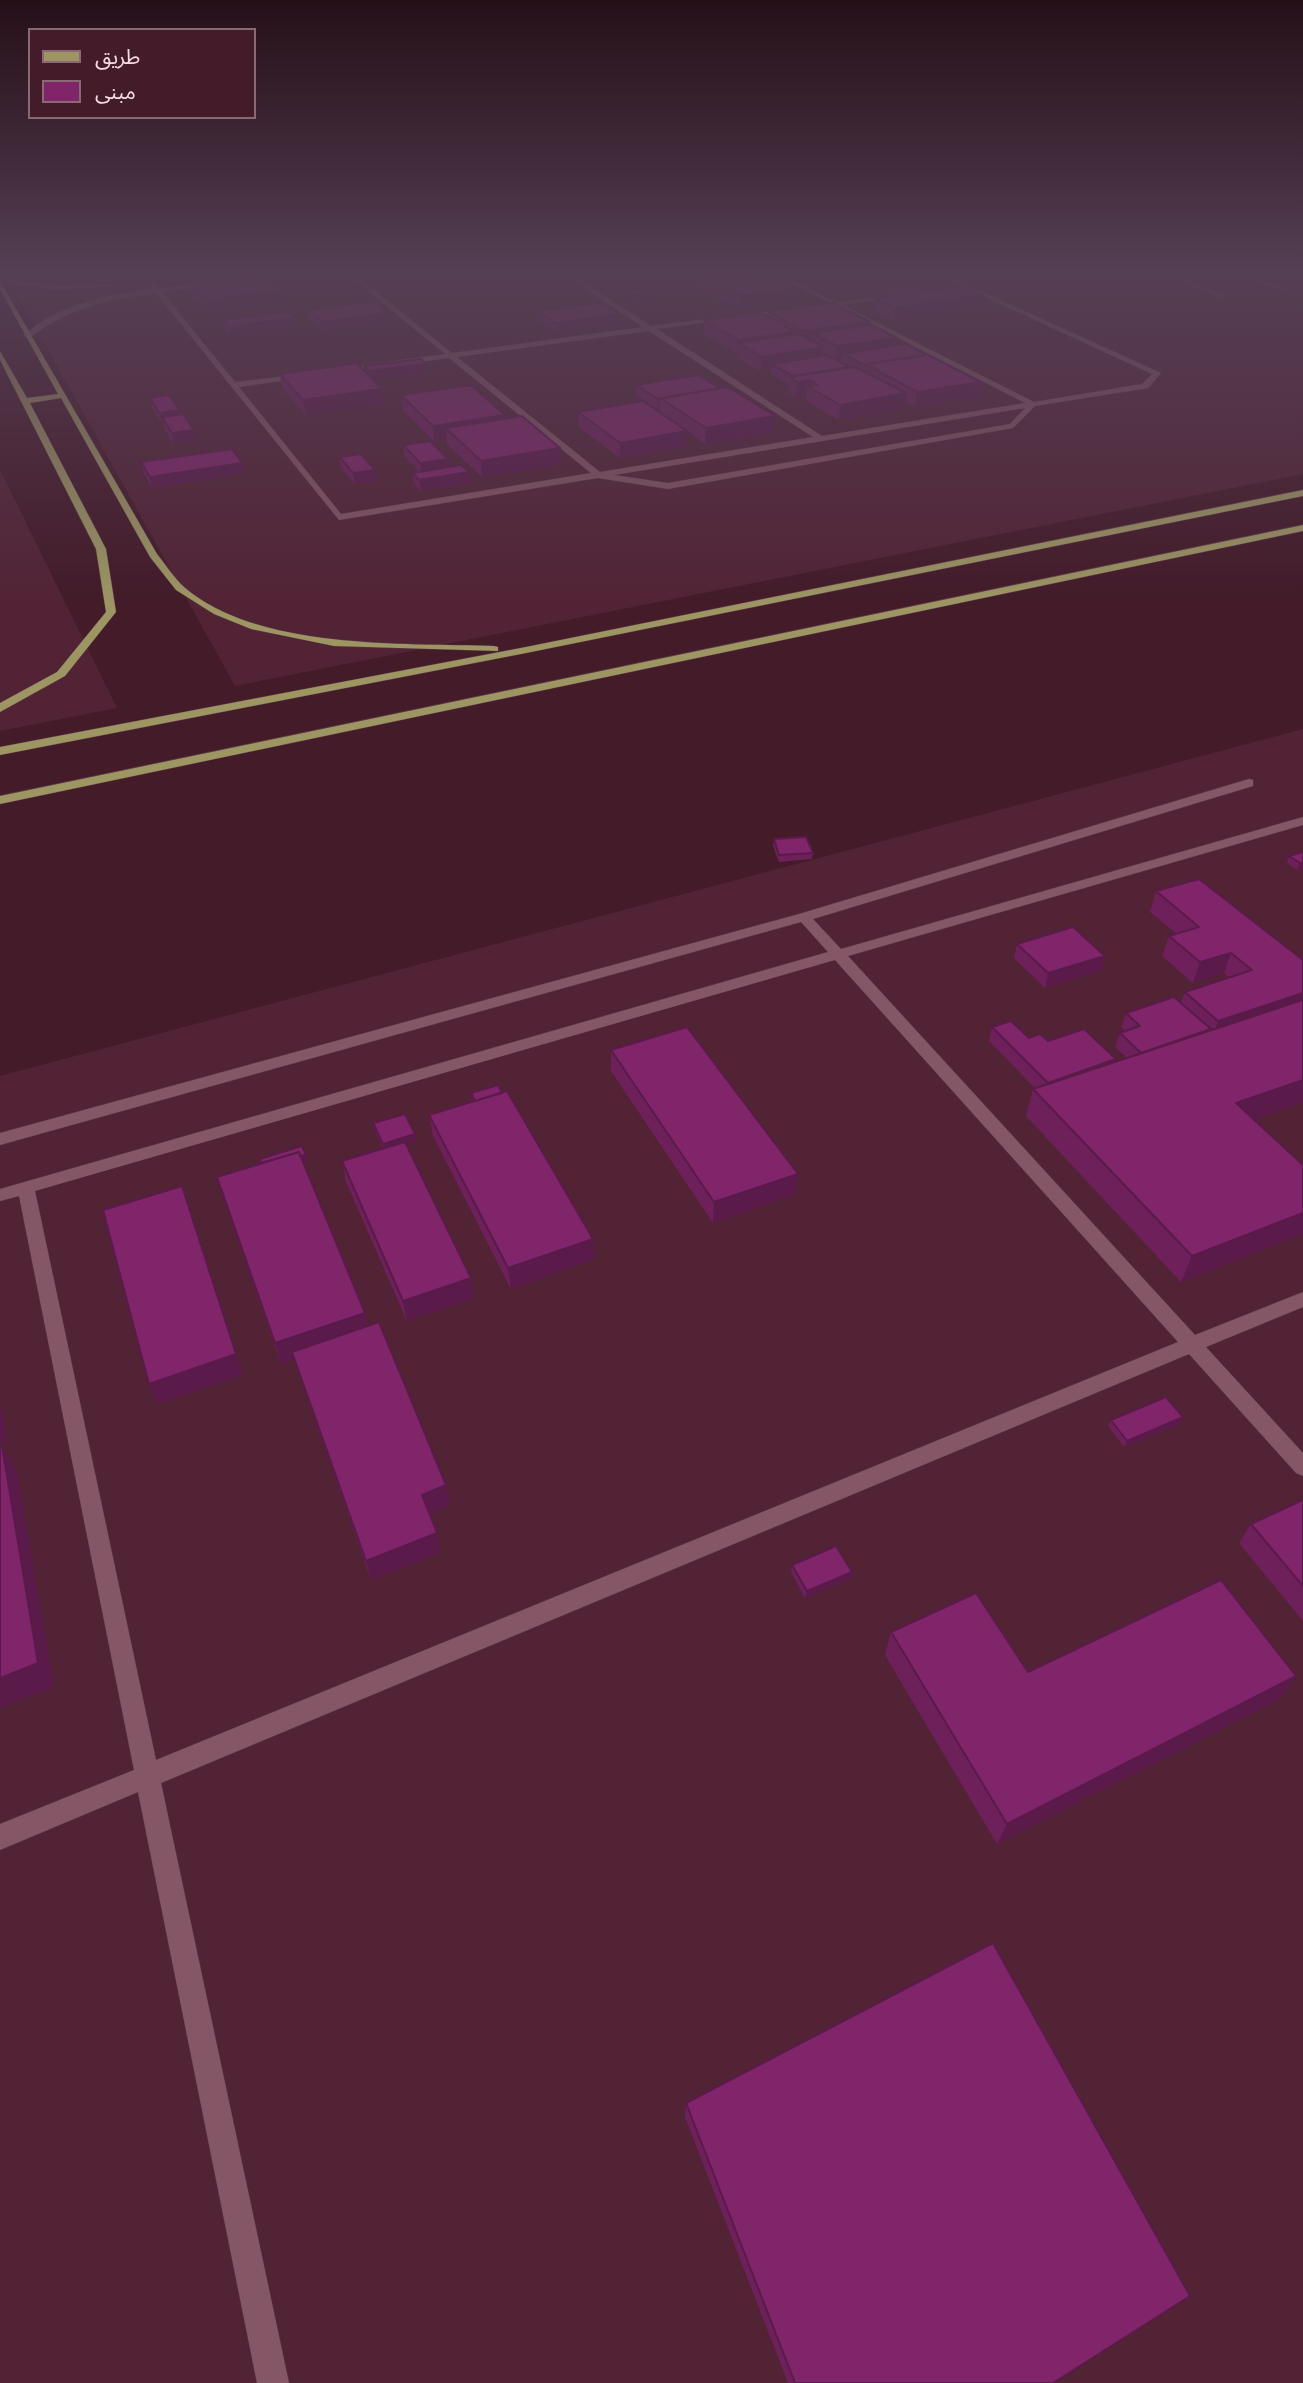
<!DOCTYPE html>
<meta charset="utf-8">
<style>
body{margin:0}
#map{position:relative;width:1303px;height:2383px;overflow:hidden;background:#431b29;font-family:Karla,"Noto Sans Arabic",sans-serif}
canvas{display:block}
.legend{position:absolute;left:28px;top:28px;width:228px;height:91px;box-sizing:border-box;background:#431b29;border:2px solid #8b6873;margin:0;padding:9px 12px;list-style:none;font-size:21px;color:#f7dbe2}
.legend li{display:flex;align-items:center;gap:14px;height:35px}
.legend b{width:35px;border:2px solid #8b6873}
</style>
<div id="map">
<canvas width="1303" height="2383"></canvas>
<ul class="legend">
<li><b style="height:9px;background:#9d9663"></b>طريق</li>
<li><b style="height:19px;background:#80256a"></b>مبنى</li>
</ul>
</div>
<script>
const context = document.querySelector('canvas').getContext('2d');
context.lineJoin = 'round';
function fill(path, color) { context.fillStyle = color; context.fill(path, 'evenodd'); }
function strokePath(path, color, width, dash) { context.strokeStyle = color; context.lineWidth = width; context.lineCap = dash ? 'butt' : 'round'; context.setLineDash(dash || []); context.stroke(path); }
const built = new Path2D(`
 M5,272H1303V474L235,686Z
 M0,470L117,708L0,731Z
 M1303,729V2383H0V1076Z`);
const minor = new Path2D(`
 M287,272H302L240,282L237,280Z
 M345,272H352L452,353L643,327L560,272H567L651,326L793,308L791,311L657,329L822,436L1025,403L769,272H776L836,302L908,293L906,296L842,305L1034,402L1142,384L1152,374L931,272H939L1161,373L1148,388L1035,406L1013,428L668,489L598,478L339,520L156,293C109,299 68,308 30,338L23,336C58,304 107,295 153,289L149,281H153L160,288L214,283L212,286L162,292L235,382L305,374L302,378L239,387L341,514L591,473L449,358L334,373L337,369L445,354ZM649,331L813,437L600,472L457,357ZM1025,408L1010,424L668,483L614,475Z
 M1158,272H1166L1227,296L1222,297Z
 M1233,272H1241L1287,289L1282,290Z
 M0,278L58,286L141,283L58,290L0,282Z
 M1249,779L1253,780V786L813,919L841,949L1303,817V825L848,956L1195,1335L1303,1292V1307L1206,1347L1303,1453V1476L1296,1473L1189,1354L161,1783L289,2383H257L138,1792L0,1850V1824L134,1770L19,1196L0,1201V1189L828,952L801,922L0,1145V1133L799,914ZM835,960L1178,1342L156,1760L35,1191Z`);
const major = new Path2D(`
 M0,281L157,554C166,565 174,578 184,587C257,650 403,643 494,646L498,647V651L334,646L251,629L214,614L176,590L150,557L61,398L30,403L106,549L116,612L65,676L0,712V703L57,672L106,612L96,549L0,360V351L27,398L58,394L0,289Z
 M1303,490V496L526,653L0,755V747L526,647Z
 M1303,525V531L0,804V796Z`);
const wall = new Path2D(`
 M730,273L795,301L738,309L697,287V274Z
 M189,281L282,304L210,313L192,295Z
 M883,290L926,291L981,308L894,321L874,312L875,298L882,297Z
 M629,291L650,299L636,301L629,296Z
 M308,310L388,322L323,331L310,320Z
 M538,311L619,323L556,332L538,321Z
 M768,311L870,322V325L897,338L896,346L981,382L979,397L915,407L905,402V408L839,420L806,401V395L796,397L789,392V384L771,374V369L761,371L737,358V354L704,334V320L767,317Z
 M222,320L297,327L229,336L223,330Z
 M426,364L427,373L374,381L382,389L384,404L306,415L282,388L280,374L365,371L364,366Z
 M636,385L774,432L705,444L687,431V447L620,458L579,427L578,412L660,413V409H658L636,395Z
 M401,395L506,419L561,464L482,477L447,444V439L434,441L403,410Z
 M150,398L180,410L181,415L196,441L174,444L164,428L163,423H162L152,408Z
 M403,445L448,459V467L469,472L470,483L421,491L414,484L413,473L419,471L404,456Z
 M340,457L375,470L376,481L355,484L341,468Z
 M141,462L244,473L152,488L144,473Z
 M774,839L813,853L812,859L779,862L773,846Z
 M1303,852V869L1297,870L1287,863L1289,856Z
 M1156,891L1303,960V1102L1254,1120L1303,1165V1234L1181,1282L1026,1116L1033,1089H1036L989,1041L992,1027L1029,1038L1048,1041L1116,1059V1062L1127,1058L1115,1047L1120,1033L1126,1031L1121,1027L1126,1013L1181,1003L1185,992L1229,978L1224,973L1193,983L1162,956L1169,936L1176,933L1150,912Z
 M1017,944L1105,956L1101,970L1045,988L1014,958Z
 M611,1050L795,1194L713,1223L611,1071Z
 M471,1093L594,1259L511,1289L433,1136L429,1115L473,1102Z
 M373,1123L415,1134L416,1141L406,1144L474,1298L407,1321L346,1182L342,1161L383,1148L375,1131Z
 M308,1162L303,1163L365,1313L368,1326L446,1485L450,1505L429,1513L441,1552L371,1580L294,1359L281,1364L217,1177L261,1163Z
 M1111,1420L1180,1424L1124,1447L1108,1426Z
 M1303,1500V1621L1239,1543L1251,1524Z
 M792,1565L851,1578L805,1598L791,1572Z
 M891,1632L1028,1672L1296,1676L1280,1699L997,1844L885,1655Z
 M686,2103L1053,2383H788L685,2117Z`);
const shadedWall = new Path2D(`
 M795,288V301L738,309L739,296Z
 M280,291L282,304L210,313L207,300Z
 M650,294V299L636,301V296Z
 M983,295L981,308L894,321L895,308Z
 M387,313L388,322L323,331L322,322Z
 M619,314V323L556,332L555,323Z
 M295,318L297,327L229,336L228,327Z
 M870,322L869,336L813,333L812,344L802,345L803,331Z
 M795,332L794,346L738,343V340Z
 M897,338L896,352L843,354L842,360L836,361L837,346Z
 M824,347L822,361L771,364V369L761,371L762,357Z
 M426,364L427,373L371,381L369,371Z
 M810,380L809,388L807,386L806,395L796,397L797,382Z
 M981,382L979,397L915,407L917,392Z
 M382,389L384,404L306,415L303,400Z
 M906,393L905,408L839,420L840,405Z
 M660,398V409H658V399Z
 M180,410L182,421L162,417L163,423H162L159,413Z
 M505,415L507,430L446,428L447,439L434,441L433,426Z
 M775,416L774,432L705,444L706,428Z
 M194,430L196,441L174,444L172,433Z
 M687,431V447L620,458V443Z
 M560,448L561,464L482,477L481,461Z
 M448,459L449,469L422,474L420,463Z
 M242,463L244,473L152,488L150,477Z
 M375,470L376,481L355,484L353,473Z
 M469,472L470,483L421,491L419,480Z
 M1300,863H1303V869L1297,870Z
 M1231,953L1224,973L1193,983L1200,962Z
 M1105,956L1101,970L1045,988L1048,973Z
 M1303,993V1011L1211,1042L1218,1021Z
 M1116,1059L1112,1074L1044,1097L1048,1083Z
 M1303,1080V1102L1225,1130L1236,1103Z
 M415,1134L416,1141L384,1151L383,1144Z
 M306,1155L308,1162L265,1175L263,1167Z
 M798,1174L795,1194L713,1223L714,1202Z
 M189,1207L243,1375L157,1404L149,1384Z
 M1303,1213V1234L1181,1282L1192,1256Z
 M593,1239L594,1259L511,1289L508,1268Z
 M471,1278L474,1298L407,1321L403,1301Z
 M365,1313L369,1333L281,1364L275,1343Z
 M0,1402L7,1441L0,1443Z
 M1183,1417L1180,1424L1124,1447L1127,1441Z
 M2,1446L17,1471L54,1687L0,1708Z
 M446,1485L450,1505L426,1514L422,1495Z
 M437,1533L441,1552L371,1580L366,1561Z
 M852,1572L851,1578L805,1598L807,1591Z
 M1296,1676L1280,1699L997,1844L1007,1824Z`);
const building = new Path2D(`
 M714,272H728L730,273L746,272L765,281L778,279L795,288L739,296L697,274Z
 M260,273L280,291L207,300L189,281Z
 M914,286L926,291L962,286L983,295L895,308L875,298L894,296L883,290Z
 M642,290L650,294L636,296L629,291Z
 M372,302L387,313L322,322L308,310Z
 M601,303L619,314L555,323L538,311Z
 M833,303L870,322L803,331L768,311Z
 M289,312L295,318L228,327L222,320Z
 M759,312L795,332L738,340L704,320Z
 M872,325L897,338L837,346L813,333Z
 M799,334L824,347L762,357L738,343Z
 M905,344L926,355L866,364V366L843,354Z
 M827,355L849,367L793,376L771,364Z
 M928,355L981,382L917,392L866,364Z
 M421,359L426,364L369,371L364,366Z
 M357,363L382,389L303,400L280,374Z
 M855,367L906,393L840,405L807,386L818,385L810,380L797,382L790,377Z
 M698,375L720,388L658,399L636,385Z
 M471,385L505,415L433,426L401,395Z
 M728,387L775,416L706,428L660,398Z
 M169,395L180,410L159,413L150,398Z
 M643,401L687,431L620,443L578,412Z
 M183,414L194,430L172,433L162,417Z
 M522,416L560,448L481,461L446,428Z
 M430,441L448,459L420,463L403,445Z
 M232,449L242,463L150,477L141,462Z
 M361,454L375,470L353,473L340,457Z
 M461,465L469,472L419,480L413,473Z
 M806,837L813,853L779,855L774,839Z
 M1303,852V863H1300L1289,856Z
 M1199,879L1303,960V993L1218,1021L1185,992L1252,970L1231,953L1200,962L1169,936L1199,927L1156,891Z
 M1073,927L1105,956L1048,973L1017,944Z
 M1174,997L1211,1029L1141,1053L1120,1033L1140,1026L1126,1013Z
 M1303,1000V1080L1236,1103L1303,1165V1213L1192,1256L1033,1089Z
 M1011,1021L1029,1038L1040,1034L1048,1041L1084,1029L1116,1059L1048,1083L992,1027Z
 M687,1027L798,1174L714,1202L611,1050Z
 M498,1085L502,1093L475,1101L471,1093Z
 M507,1091L593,1239L508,1268L429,1115Z
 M405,1114L415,1134L383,1144L373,1123Z
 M405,1142L471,1278L403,1301L342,1161Z
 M302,1146L306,1155L300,1156L299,1152L261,1163L260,1159Z
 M299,1152L365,1313L275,1343L217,1177Z
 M182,1186L236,1354L149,1384L103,1210Z
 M379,1322L446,1485L422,1495L437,1533L366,1561L292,1352Z
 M1166,1397L1183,1417L1127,1441L1111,1420Z
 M2,1446L38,1663L0,1678V1447Z
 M1303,1500V1586L1251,1524Z
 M836,1546L852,1572L807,1591L792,1565Z
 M1221,1580L1296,1676L1007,1824L891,1632L976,1593L1028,1672Z
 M993,1943L1190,2296L1053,2383H795L686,2103Z`);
fill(built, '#522335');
strokePath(minor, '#5a3744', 1);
strokePath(major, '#5a3744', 1);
fill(minor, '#855665');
fill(major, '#9d9663');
fill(wall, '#6e205b');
fill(shadedWall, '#5a1a4a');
fill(building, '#80256a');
strokePath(building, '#5a1a4a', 2);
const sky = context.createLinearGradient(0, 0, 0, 605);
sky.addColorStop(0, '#250f17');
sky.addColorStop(0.45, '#553f54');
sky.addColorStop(1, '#553f5400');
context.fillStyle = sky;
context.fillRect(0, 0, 1303, 605);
</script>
